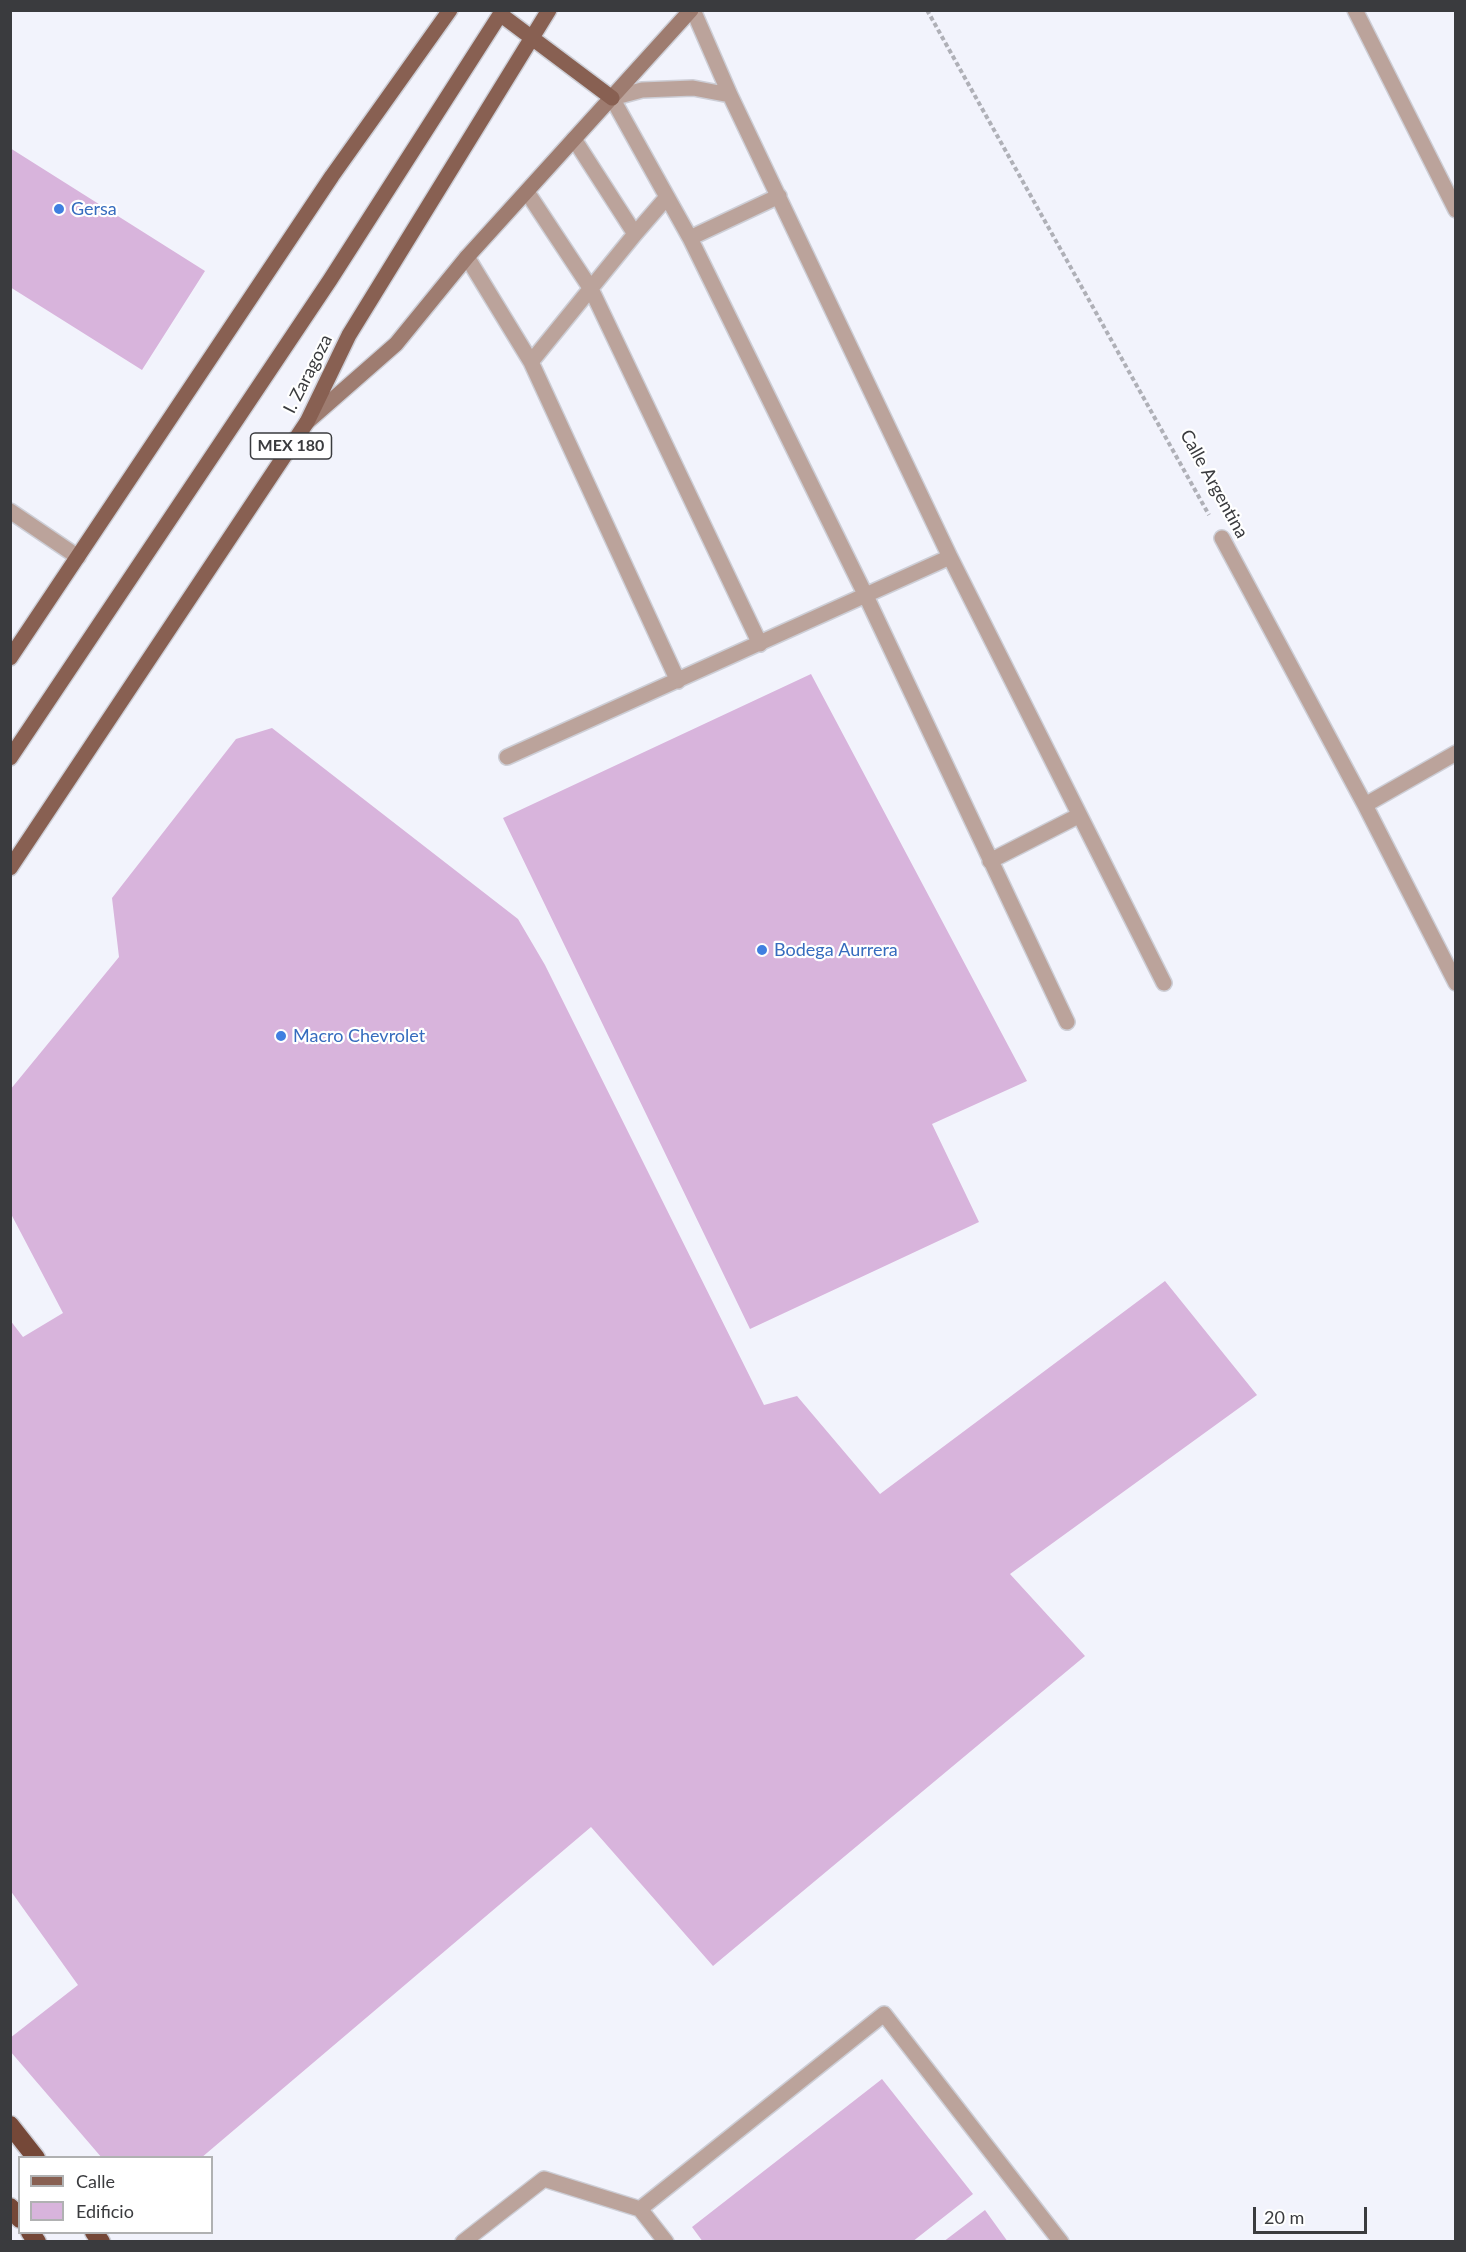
<!DOCTYPE html>
<style>
body{margin:0}
#map{position:relative;width:1466px;height:2252px;overflow:hidden;background:#f2f3fc;font-family:Lato,sans-serif}
canvas{display:block}
.frame{position:absolute;inset:0;border:12px solid #3a3b3e;pointer-events:none}
.legend{position:absolute;left:18px;top:2156px;width:195px;height:78px;box-sizing:border-box;background:#fff;border:2px solid #b0b1b2;margin:0;padding:8px 10px;list-style:none;font-size:18px;color:#3a3b3e}
.legend li{display:flex;align-items:center;gap:12px;height:30px}
.legend b{width:30px;border:2px solid #b0b1b2}
.scale{position:absolute;left:1253px;top:2207px;width:114px;height:27px;box-sizing:border-box;border:3px solid #3a3b3e;border-top:0;padding-left:8px;font-size:18px;line-height:21px;white-space:nowrap;color:#3a3b3e;-webkit-text-stroke:4px #fff;paint-order:stroke}
</style>
<div id="map">
<canvas width="1466" height="2252"></canvas>
<div class="frame"></div>
<ul class="legend">
<li><b style="height:8px;background:#886052"></b>Calle</li>
<li><b style="height:16px;background:#d8b4dc"></b>Edificio</li>
</ul>
<div class="scale">20 m</div>
</div>
<script>
const context = document.querySelector('canvas').getContext('2d');
context.lineJoin = 'round';
function fill(path, color) { context.fillStyle = color; context.fill(path, 'evenodd'); }
function strokePath(path, color, width, dash) { context.strokeStyle = color; context.lineWidth = width; context.lineCap = dash ? 'butt' : 'round'; context.setLineDash(dash || []); context.stroke(path); }
function label(font, color, halo, rows, align = 'center') {
  context.font = font + ' Lato,sans-serif'; context.lineWidth = 4.5; context.setLineDash([]); context.textBaseline = 'middle'; context.strokeStyle = halo; context.fillStyle = color; for (const [text, x, y, turn = 0] of rows) {
    context.save(); context.translate(x, y); context.rotate((+turn || 0) * Math.PI / 180); context.textAlign = isNaN(turn) ? turn : align; if (halo) context.strokeText(text, 0, 0); context.fillText(text, 0, 0); context.restore();
  }
}
const building = new Path2D(`
 M10,148L205,271L142,370L10,287Z
 M811,674L1027,1081L932,1124L979,1222L750,1329L503,818Z
 M272,728L518,919L545,965L764,1405L797,1396L880,1494L1165,1281L1257,1395L1010,1574L1085,1656L713,1966L591,1827L201,2158H102L10,2051V2038L78,1985L10,1890V1320L23,1337L63,1313L10,1212V1090L119,957L112,898L236,739Z
 M882,2079L973,2194L912,2242H703L692,2227Z
 M985,2210L1008,2242H943Z`);
const path = new Path2D(`
 M927,10L1209,515`);
const lane = new Path2D(`
 M693,10L730,95L950,557L1164,983
 M730,95L693,88L642,90L612,98L690,238L866,596L1067,1022
 M574,139L635,234
 M527,192L591,289L760,644
 M667,197L635,234L531,362L678,681
 M690,238L779,196
 M467,257L531,362
 M10,511L78,557
 M507,757L950,557
 M990,861L1078,816
 M640,2209L884,2014L1061,2242
 M463,2242L544,2179L640,2209L666,2242`);
const street = new Path2D(`
 M1355,10L1456,210
 M1222,538L1365,805L1456,983
 M1365,805L1456,753`);
const secondary = new Path2D(`
 M307,422L396,344L467,257L691,10`);
const primary = new Path2D(`
 M500,14L612,98
 M10,658L332,176L450,10
 M10,758L330,280L503,10
 M10,868L307,422L349,335L549,10`);
const highway = new Path2D(`
 M10,2125L36,2158
 M10,2207L20,2219
 M30,2232L37,2242
 M94,2232L101,2242`);
const markers = [
 [59,209,6,"#3f7fe0"],
 [762,950,6,"#3f7fe0"],
 [281,1036,6,"#3f7fe0"]
];
const shields = [
 [291,446,81]
];
const shieldNames = [
 ["MEX 180",291,446]
];
const shopNames = [
 ["Gersa",71,209],
 ["Bodega Aurrera",774,950],
 ["Macro Chevrolet",293,1036]
];
const streetNames = [
 ["I. Zaragoza",308,374,-63],
 ["Calle Argentina",1214,484,61]
];
fill(building, '#d8b4dc');
strokePath(lane, '#cdced6', 18);
strokePath(street, '#cdced6', 18);
strokePath(secondary, '#cdced6', 18);
strokePath(primary, '#cdced6', 18);
strokePath(highway, '#cdced6', 21);
strokePath(path, '#afb0b7', 4, [4.5, 3]);
strokePath(lane, '#bba39b', 15);
strokePath(street, '#bba39b', 15);
strokePath(secondary, '#9e7c70', 15);
strokePath(primary, '#886052', 15);
strokePath(highway, '#754838', 18);
for (const [x, y, r, color] of markers) { const dot = new Path2D(); dot.arc(x, y, r, 0, 2 * Math.PI); context.fillStyle = color; context.fill(dot); strokePath(dot, '#fff', 2); }
for (const [x, y, w] of shields) { const box = new Path2D(); box.roundRect(x - w / 2, y - 13, w, 26, 4.5); context.fillStyle = '#fff'; context.fill(box); strokePath(box, '#3a3b3e', 1.5); }
label('bold 16px', '#3a3b3e', null, shieldNames);
label('18px', '#366cbe', '#fff', shopNames, 'left');
label('18px', '#3a3b3e', '#fff', streetNames);
</script>
